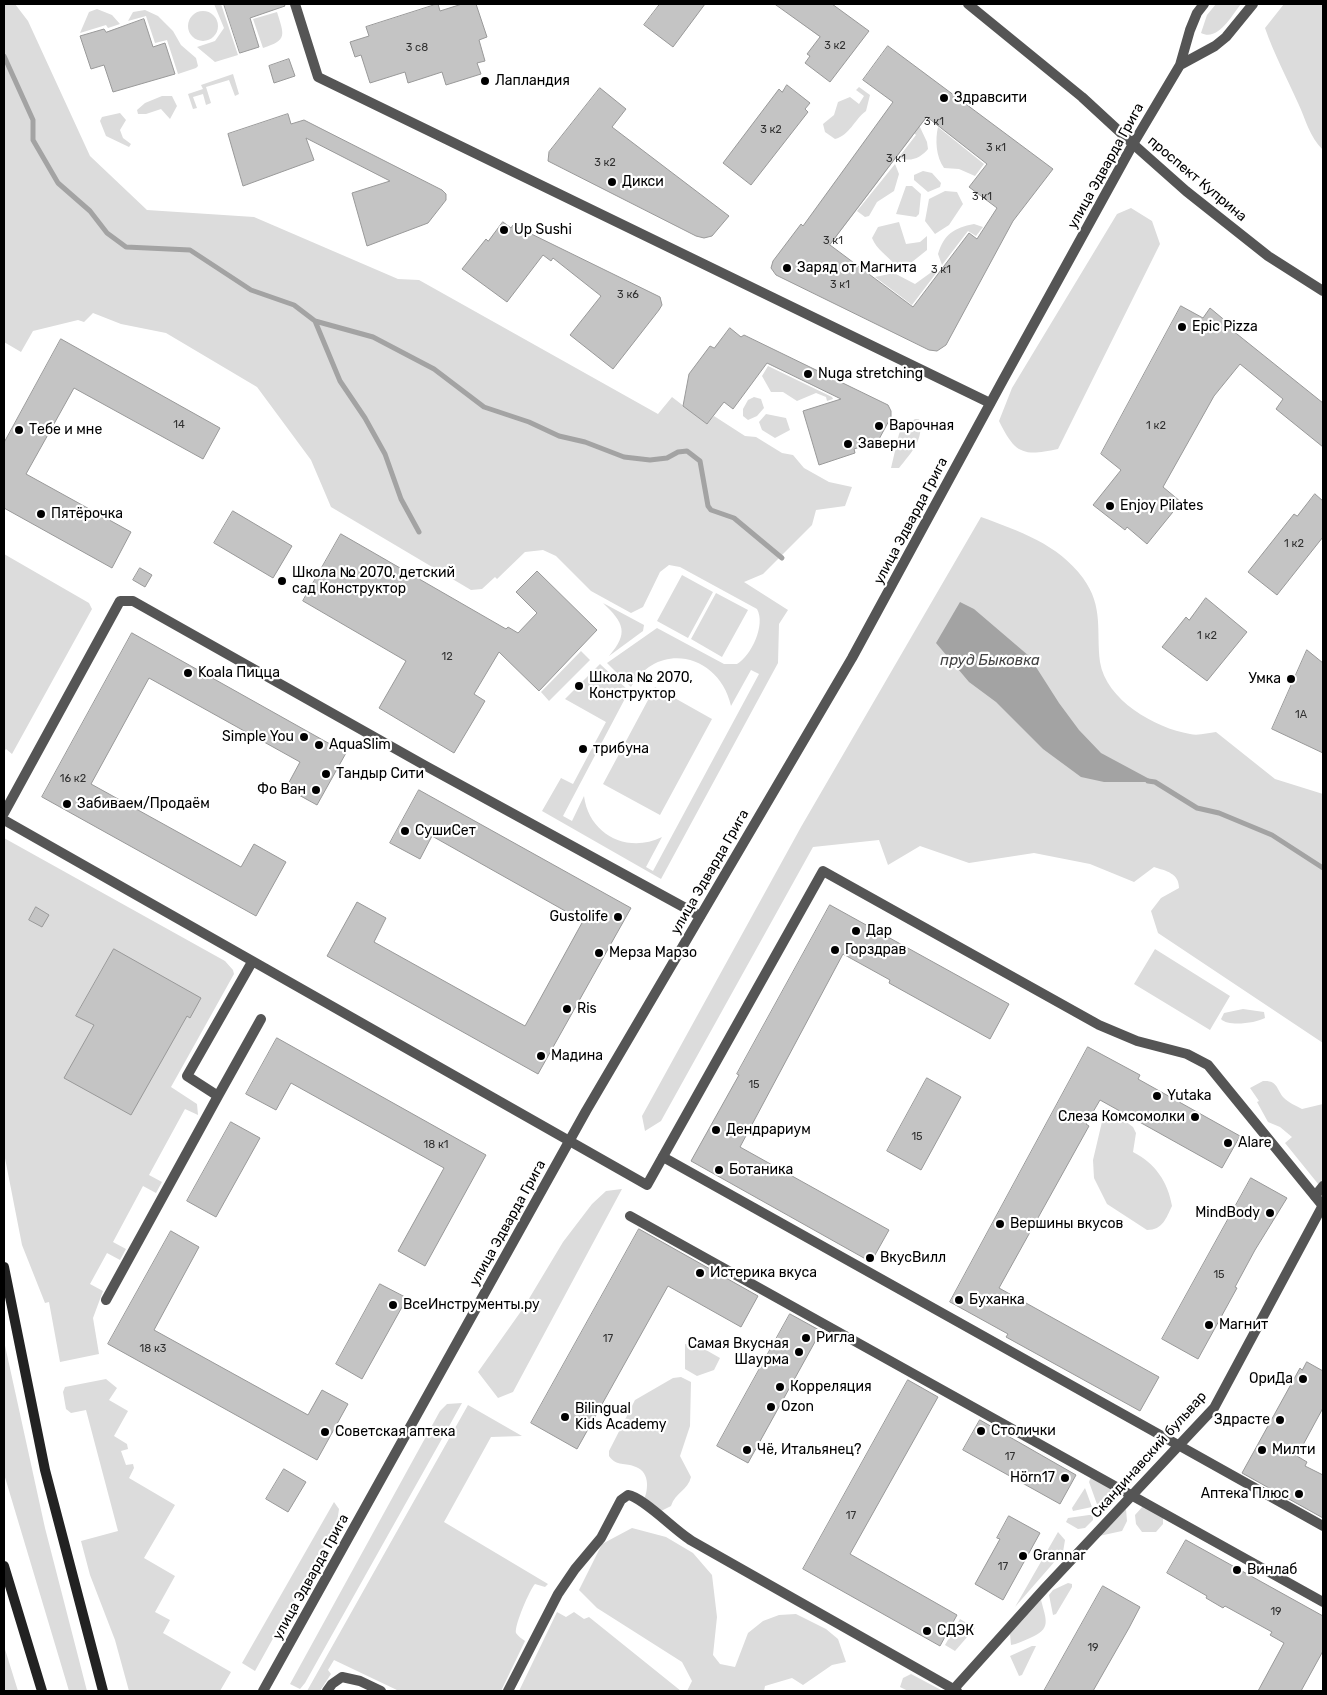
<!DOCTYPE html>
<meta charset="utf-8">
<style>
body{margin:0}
#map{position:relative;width:1327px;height:1695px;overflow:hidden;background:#fff;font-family:Rubik,sans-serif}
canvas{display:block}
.frame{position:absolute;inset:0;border:5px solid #000;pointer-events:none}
</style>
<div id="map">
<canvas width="1327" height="1695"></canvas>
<div class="frame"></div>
</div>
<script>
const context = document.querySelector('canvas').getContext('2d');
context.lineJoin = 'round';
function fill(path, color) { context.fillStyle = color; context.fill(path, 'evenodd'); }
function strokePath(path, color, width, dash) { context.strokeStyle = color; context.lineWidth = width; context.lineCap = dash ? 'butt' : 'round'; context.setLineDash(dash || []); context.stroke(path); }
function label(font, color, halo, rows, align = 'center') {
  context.font = font + ' Rubik,sans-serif'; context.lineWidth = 4.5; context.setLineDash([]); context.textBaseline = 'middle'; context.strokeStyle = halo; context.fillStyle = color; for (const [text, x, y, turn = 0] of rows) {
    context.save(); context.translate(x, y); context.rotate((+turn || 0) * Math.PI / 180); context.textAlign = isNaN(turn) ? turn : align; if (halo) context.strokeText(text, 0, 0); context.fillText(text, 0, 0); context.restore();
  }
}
const green = new Path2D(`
 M4,4H15L28,21L90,156L147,210L254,217L398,279L419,280L658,414L672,397L707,424L714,416L745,436L756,437L782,453L793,455L804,468L829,482L852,487L845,506L816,510L812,525L763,574L744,582L788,610L779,624L778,663L661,879L542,811L561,778L573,784L606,722L565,699L600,664L629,691L563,816L572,821L584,796C589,835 628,854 662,837L646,867L653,871L759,674L751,670L731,706C720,655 659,639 631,687L607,663L657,628L724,664H737C751,656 766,625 757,609L680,567L669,565L660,572L643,607L631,613L591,591L556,556L543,550L525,552L497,579L495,577L482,589L471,590L331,507L311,460L257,387L166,333L121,324L93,313L84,322L78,320L33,331L21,352L4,342Z
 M214,4H221L238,55L215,62L197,47L215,41L224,28Z
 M1216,4H1241C1232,15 1218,42 1201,33L1207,15Z
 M1284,4H1323V150C1309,136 1306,120 1298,103C1287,78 1274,54 1265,28Z
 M97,9L112,15L120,24L108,28L106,25L80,33L89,12Z
 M145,10L158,16L173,31L181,45L196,58L198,66L196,68L178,74L167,40L155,43L146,16L128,21L133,12Z
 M188 26a15 15 0 1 1 30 0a15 15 0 1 1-30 0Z
 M277,12C284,35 288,40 263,48L253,19Z
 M233,74L239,94L235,96L229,80L206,87L211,103L206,105L203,94L193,97L197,108L193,109L188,94L203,89L201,85Z
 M859,87L870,95L866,111C854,120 850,135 835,139L825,132L823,124L834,115L838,102L850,97L859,104L864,96L856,90Z
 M162,96H172L177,106L170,119L161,109L146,114H138L137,110L145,103Z
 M120,113L126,120L120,130L123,138L131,144L129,147L106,136L100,121L102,117Z
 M919,125L927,142L928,149C921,158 909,163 899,157L916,135L914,133Z
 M938,127L984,164L975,176L959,169L944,168C936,157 935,140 938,127Z
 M895,164L899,174L894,191L877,202L869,216L865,217L857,211Z
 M923,171L932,173L941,183L940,187L928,192L914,180V175Z
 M906,186H912L921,194L919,214L916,217L896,214Z
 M945,191L957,192L963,204L949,225L935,234L925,221L929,199Z
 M1131,208L1152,221L1160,244L1058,449C1022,457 1015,453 999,421L1012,388L1117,214Z
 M899,222L906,244L920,242L927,236V250L907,266L895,265C887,255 877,250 872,238L878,227Z
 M974,224L983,227L976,236L968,231L942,265L938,254C944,234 954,228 974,224Z
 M933,271L937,272L912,305L875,277L894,273L915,284Z
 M768,366L832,397L833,399L827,401L826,397L816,393L797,401L783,392H771L762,376Z
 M754,397L761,399L764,408L757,416L748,420L743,416V409L748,400Z
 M766,414L786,418L790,430L775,438L762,430L759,422Z
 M915,419H919C925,439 911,453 899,468H891L899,434L902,428Z
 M981,517C1019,531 1058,544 1083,578C1104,607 1096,631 1100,662C1106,700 1155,728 1190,734C1198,736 1208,733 1216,732L1275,779L1323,794V1043L1158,933L1151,911L1161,898L1179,888C1179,873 1166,871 1154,867L1134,882L1090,864L1034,853L969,863L920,846L888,865L879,840L813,847L661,1121L645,1131L642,1116L801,827Z
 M4,554L89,603L92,609L12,754L6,749L4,752Z
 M682,575L713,592L688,638L657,621Z
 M716,593L748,610L722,657L691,639Z
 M603,603L644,625L643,631L609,656C629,633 624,623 603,603Z
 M581,651L590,660L549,701L541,692Z
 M655,687L712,719L660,815L603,784Z
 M4,838L225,961L233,970L234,974L171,1087L197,1104L198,1115L185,1109L149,1175L162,1182L156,1193L143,1186L113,1242L126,1249L120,1260L107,1253L90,1284L103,1291L93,1318L99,1354L60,1362L49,1302L45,1303L22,1245L4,1153Z
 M1155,949L1230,996L1210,1030L1134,984Z
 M1243,1009L1264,1012L1265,1018C1256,1023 1228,1027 1221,1019L1224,1013Z
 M1263,1081C1278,1080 1276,1089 1284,1098C1288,1102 1296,1106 1302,1109L1323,1104V1190L1285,1143L1292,1137L1280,1127L1268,1122L1257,1102L1259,1101L1250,1088Z
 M1108,1108L1133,1127L1136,1133L1133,1152C1155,1163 1168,1182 1172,1206C1166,1218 1163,1230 1147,1230L1107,1204L1094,1178L1093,1160L1105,1109Z
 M622,1189L513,1392L498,1398L478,1372L524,1307L563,1242L592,1204L606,1191Z
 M4,1341L45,1528L87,1691H69L4,1474Z
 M685,1344L699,1346L720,1358L714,1370L697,1376L685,1369Z
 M681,1377L691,1382L690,1426L680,1456L691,1477C688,1490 675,1493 671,1506L661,1511L643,1502C648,1492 651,1473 636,1467C625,1462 617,1467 609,1456V1451L635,1400L673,1378Z
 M106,1379L117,1388L109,1400L128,1411L114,1436L127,1444L128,1449L121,1451L126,1465L133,1464L134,1468L129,1478L175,1505L144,1558L175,1576L155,1612L170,1620L163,1633L231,1672L220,1691H129L115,1640L90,1575L81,1541L118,1531L86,1410L71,1413L66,1409L63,1392L65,1387Z
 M462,1403L305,1683L300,1689L290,1684L440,1411L447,1404Z
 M468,1405L522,1436L491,1437L444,1522L548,1584L545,1587L535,1584C530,1589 514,1626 516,1633C518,1636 522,1639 525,1641L501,1691H399L334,1660L328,1670L331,1674L320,1691H307Z
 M1091,1477L1118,1492L1102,1509L1098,1507L1089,1482Z
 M1085,1488L1092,1507L1073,1511L1072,1508Z
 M334,1502L339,1509L337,1523L255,1671L242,1663Z
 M1144,1505L1163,1514V1524L1156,1532H1142L1136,1524L1135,1515Z
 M1126,1509L1127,1521L1122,1531L1099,1536Z
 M1089,1515H1093V1520L1085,1528L1078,1529L1066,1522L1068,1518Z
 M632,1528L666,1537L693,1553L712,1575L717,1617L713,1655L720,1664L735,1667L748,1633L763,1621L779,1615L796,1614L826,1629L838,1639L846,1662L832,1665L803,1685L792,1678L765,1686L764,1691H687L692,1681L682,1662L597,1608L579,1590L602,1544Z
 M1058,1532L1065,1540L1063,1552L1015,1607Z
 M1068,1583L1072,1584V1587L1056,1614L1053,1615L1049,1595L1053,1590Z
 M1041,1600C1046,1620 1052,1629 1030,1638C1023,1641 1017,1644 1011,1645L1010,1634Z
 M557,1612L566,1617L574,1612L584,1619L589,1617L681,1691H519Z
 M960,1619L975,1628L955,1651L945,1645Z
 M4,1646L18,1691H4Z
 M1032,1646H1036L1022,1675L1019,1676L1010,1656Z
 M911,1674L943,1691H908L900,1687L903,1678Z`);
const water = new Path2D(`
 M960,602L974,609L1029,656L1059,703L1079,730L1101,753L1155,782H1104L1081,777L1043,749L996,702L969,682L936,643Z`);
const stream = new Path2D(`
 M4,56L33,120V140L58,183L90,211L107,233L126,247L190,250L251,290L294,305L315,321L373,337L434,369L484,407L529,422L559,436L585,442L624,457L650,460L667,458L678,452L687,451L700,461L708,506L711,510L734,518L782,558
 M315,321L340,381L365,418L385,454L401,499L419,532
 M1148,781L1155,782L1197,808L1219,813L1272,835L1323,868`);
const building = new Path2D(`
 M224,4H284L285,6L250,18L259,47L240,53Z
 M438,4L440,11L462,4H476L487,37L479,40L485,61L477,63L481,74L446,85L442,72L408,83L405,72L370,83L361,55L355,57L350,42L369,36L366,27Z
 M660,4H705L673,47L644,25Z
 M775,4H832L869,31L830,82L805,63L810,56L807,54L820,37Z
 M144,19L153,47L165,43L175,74L113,92L104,65L91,69L80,36L104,29L106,32Z
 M888,46L1053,169L1013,221L946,345L937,351L929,350L776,275L771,268L773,261L801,224L803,226L893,102L863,80ZM927,117L987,164L969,187L997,208L977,239L969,233L913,307L830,245Z
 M289,59L295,76L274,83L269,66Z
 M787,85L810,103L805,109L808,112L751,185L723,163L779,89L782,92Z
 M600,88L626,109L612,127L729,216L712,236L704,238L696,236L548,161L549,152Z
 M288,114L291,124L304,120L442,190L446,194V200L428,223L367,246L352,193L390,181L306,138L314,160L243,186L228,134Z
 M503,222L511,228L513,225L660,297L662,305L659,310L613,369L570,335L601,296L553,258L551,261L543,255L507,302L462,269L486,239L488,241Z
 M1181,306L1203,318L1210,308L1234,328L1232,330L1323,403V447L1276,409L1283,399L1240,364L1214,396L1163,487L1181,502L1147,544L1127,527L1125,530L1093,505L1121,470L1101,454Z
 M730,328L741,337L744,335L888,405L891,411V417L878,441L854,449L855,453L819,465L803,411L841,399L767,363L733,409L724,402L707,424L683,406L689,374L710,346L714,348Z
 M61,339L220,428L203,459L74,388L26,474L131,532L112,568L4,508V443Z
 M1315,494L1323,501V537L1277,595L1248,572L1294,514L1297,516Z
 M233,511L292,546L273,578L214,543Z
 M341,534L506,629L508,627L518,633L537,613L516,592L537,571L597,630L539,691L499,652L474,694L485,701L454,753L379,708L406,661L303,601Z
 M140,568L152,575L145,587L133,580Z
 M1206,598L1247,632L1207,681L1162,647L1186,617L1189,620Z
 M132,633L346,753L317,805L286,788L300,762L149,678L114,742L91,784L241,867L254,844L286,862L256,916L42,797Z
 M1307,650L1323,663V753L1272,729Z
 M419,790L631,908L538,1074L327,956L357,902L386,918L374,942L525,1026L534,1010L583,921L432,836L420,859L390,843Z
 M830,905L1009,1004L990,1039L889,983L890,980L843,954L740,1147L889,1230L871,1262L691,1161L739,1075L737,1074Z
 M36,907L49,915L42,927L29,920Z
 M114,949L201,998L190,1018L187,1016L131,1115L64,1078L94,1025L76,1016Z
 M277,1038L486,1155L425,1266L398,1251L444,1168L291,1083L276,1110L246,1094Z
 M1088,1047L1140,1075L1138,1079L1240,1136L1222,1168L1100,1100L1086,1124L1089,1126L999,1288L1159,1377L1140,1411L1006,1337L1008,1334L950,1302Z
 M927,1078L961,1097L921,1170L887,1151Z
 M231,1122L260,1138L216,1217L187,1201Z
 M1251,1178L1287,1198L1255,1250L1235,1287L1237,1288L1198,1359L1162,1339Z
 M639,1229L758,1296L741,1327L668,1286L577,1449L531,1423Z
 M171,1231L199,1247L154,1330L308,1415L322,1390L348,1404L317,1460L108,1344Z
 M380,1284L407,1298L362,1379L336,1364Z
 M790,1314L821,1331L748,1463L717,1446Z
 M1307,1362L1323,1371V1408L1297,1456L1307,1462L1305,1466L1323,1475V1518L1242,1473L1300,1368L1302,1370Z
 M908,1380L938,1397L850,1554L957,1615L940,1646L803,1569Z
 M980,1420L1076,1475L1060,1504L963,1450Z
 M284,1469L306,1482L288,1512L266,1499Z
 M1009,1516L1040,1533L1003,1600L975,1584L1000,1539L997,1538Z
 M1186,1540L1323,1616V1651L1301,1691H1258L1284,1643L1270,1635L1272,1632L1225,1606L1223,1608L1206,1598L1207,1596L1167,1573Z
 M1103,1586L1140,1607L1129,1628L1093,1691H1044Z`);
const pedestrian = new Path2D(`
 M663,1157L1323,1526
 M1315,1196L1323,1186
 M630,1216L1323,1602
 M952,1691L1044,1589L1214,1408L1323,1205`);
const minor = new Path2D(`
 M295,4L318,77L990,403
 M1133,144L1186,191L1268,256L1323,291
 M4,813L120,601H133L424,765L700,916
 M4,820L647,1185L823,871L1099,1025L1137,1041L1187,1054L1208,1065L1323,1206
 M218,1096L261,1019
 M106,1300L218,1096L187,1076L252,962
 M327,1691L332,1684L342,1677L360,1681L381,1691
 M508,1691L558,1594L575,1569L601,1538L621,1500L628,1495C643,1497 675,1531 692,1541L957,1691`);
const tertiary = new Path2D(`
 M968,4L1082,97L1133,144
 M1180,65L1215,46L1226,37L1253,4
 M263,1691L586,1111L852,658L1003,380L1133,144L1180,65L1190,30L1197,13L1204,4`);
const secondary = new Path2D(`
 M4,1267L45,1470L103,1691
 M4,1566L42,1691`);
const markers = [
 [485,81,5,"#000"],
 [944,98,5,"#000"],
 [612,182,5,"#000"],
 [504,230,5,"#000"],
 [787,268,5,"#000"],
 [1182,327,5,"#000"],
 [808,374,5,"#000"],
 [879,426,5,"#000"],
 [19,430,5,"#000"],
 [848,444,5,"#000"],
 [1110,506,5,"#000"],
 [41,514,5,"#000"],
 [282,581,5,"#000"],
 [188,673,5,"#000"],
 [1291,679,5,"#000"],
 [579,686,5,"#000"],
 [304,737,5,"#000"],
 [319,745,5,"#000"],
 [583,749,5,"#000"],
 [326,774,5,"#000"],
 [316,790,5,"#000"],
 [67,804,5,"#000"],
 [405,831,5,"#000"],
 [618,917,5,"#000"],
 [856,931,5,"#000"],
 [835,950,5,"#000"],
 [599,953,5,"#000"],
 [567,1009,5,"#000"],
 [541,1056,5,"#000"],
 [1157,1096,5,"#000"],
 [1195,1117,5,"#000"],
 [716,1130,5,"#000"],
 [1228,1143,5,"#000"],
 [719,1170,5,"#000"],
 [1270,1213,5,"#000"],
 [1000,1224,5,"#000"],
 [870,1258,5,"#000"],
 [700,1273,5,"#000"],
 [959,1300,5,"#000"],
 [393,1305,5,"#000"],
 [1209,1325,5,"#000"],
 [806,1338,5,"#000"],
 [799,1352,5,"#000"],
 [1303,1379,5,"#000"],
 [780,1387,5,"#000"],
 [771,1407,5,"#000"],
 [565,1417,5,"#000"],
 [1280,1420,5,"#000"],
 [981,1431,5,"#000"],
 [325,1432,5,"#000"],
 [747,1450,5,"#000"],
 [1262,1450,5,"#000"],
 [1065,1478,5,"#000"],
 [1299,1494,5,"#000"],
 [1023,1556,5,"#000"],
 [1237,1570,5,"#000"],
 [927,1631,5,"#000"]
];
const numberNames = [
 ["3 к2",835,46],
 ["3 с8",417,48],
 ["3 к1",934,122],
 ["3 к2",771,130],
 ["3 к1",996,148],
 ["3 к1",896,159],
 ["3 к2",605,163],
 ["3 к1",982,197],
 ["3 к1",833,241],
 ["3 к1",941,270],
 ["3 к1",840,285],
 ["3 к6",628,295],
 ["14",179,425],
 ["1 к2",1156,426],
 ["1 к2",1294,544],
 ["1 к2",1207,636],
 ["12",447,657],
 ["1А",1301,715],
 ["16 к2",73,779],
 ["15",754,1085],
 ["15",917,1137],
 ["18 к1",436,1145],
 ["15",1219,1275],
 ["17",608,1339],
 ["18 к3",153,1349],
 ["17",1010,1457],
 ["17",851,1516],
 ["17",1003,1567],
 ["19",1276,1612],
 ["19",1093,1648]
];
const poiNames = [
 ["Лапландия",495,81],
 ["Здравсити",954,98],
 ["Дикси",622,182],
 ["Up Sushi",514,230],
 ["Заряд от Магнита",797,268],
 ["Epic Pizza",1192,327],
 ["Nuga stretching",818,374],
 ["Варочная",889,426],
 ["Тебе и мне",29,430],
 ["Заверни",858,444],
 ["Enjoy Pilates",1120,506],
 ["Пятёрочка",51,514],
 ["Школа № 2070, детский",292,573],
 ["сад Конструктор",292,589],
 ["Koala Пицца",198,673],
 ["Школа № 2070,",589,678],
 ["Конструктор",589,694],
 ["Умка",1281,679,"right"],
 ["Simple You",294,737,"right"],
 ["AquaSlim",329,745],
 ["трибуна",593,749],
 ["Тандыр Сити",336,774],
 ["Фо Ван",306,790,"right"],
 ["Забиваем/Продаём",77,804],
 ["СушиСет",415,831],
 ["Gustolife",608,917,"right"],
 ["Дар",866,931],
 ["Горздрав",845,950],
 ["Мерза Марзо",609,953],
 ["Ris",577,1009],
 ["Мадина",551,1056],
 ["Yutaka",1167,1096],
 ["Слеза Комсомолки",1185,1117,"right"],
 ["Дендрариум",726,1130],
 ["Alare",1238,1143],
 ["Ботаника",729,1170],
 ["MindBody",1260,1213,"right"],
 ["Вершины вкусов",1010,1224],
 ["ВкусВилл",880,1258],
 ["Истерика вкуса",710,1273],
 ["Буханка",969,1300],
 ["ВсеИнструменты.ру",403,1305],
 ["Магнит",1219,1325],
 ["Ригла",816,1338],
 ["Самая Вкусная",789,1344,"right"],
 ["Шаурма",789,1360,"right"],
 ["ОриДа",1293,1379,"right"],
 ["Корреляция",790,1387],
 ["Ozon",781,1407],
 ["Bilingual",575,1409],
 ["Kids Academy",575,1425],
 ["Здрасте",1270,1420,"right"],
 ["Столички",991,1431],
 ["Советская аптека",335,1432],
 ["Чё, Итальянец?",757,1450],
 ["Милти",1272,1450],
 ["Hörn17",1055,1478,"right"],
 ["Аптека Плюс",1289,1494,"right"],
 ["Grannar",1033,1556],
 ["Винлаб",1247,1570],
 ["СДЭК",937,1631]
];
const streetNames = [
 ["улица Эдварда Грига",1106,166,-61],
 ["проспект Куприна",1197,179,40],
 ["улица Эдварда Грига",911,521,-62],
 ["улица Эдварда Грига",710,872,-60],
 ["улица Эдварда Грига",508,1223,-61],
 ["Скандинавский бульвар",1149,1455,-48],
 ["улица Эдварда Грига",311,1577,-61]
];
const waterNames = [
 ["пруд Быковка",990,661]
];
fill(green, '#dcdcdc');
fill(water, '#a3a3a3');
strokePath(stream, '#a3a3a3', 5);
fill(building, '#c4c4c4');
strokePath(building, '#999', 1);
strokePath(pedestrian, '#555', 10);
strokePath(minor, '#555', 10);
strokePath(tertiary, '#555', 10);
strokePath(secondary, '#222', 10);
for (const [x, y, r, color] of markers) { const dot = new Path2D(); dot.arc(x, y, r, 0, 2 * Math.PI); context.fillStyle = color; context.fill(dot); strokePath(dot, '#fff', 2); }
label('11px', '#313131', null, numberNames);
label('14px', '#000', '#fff', poiNames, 'left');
label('14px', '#000', '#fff', streetNames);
label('italic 15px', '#444', '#fff', waterNames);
</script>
